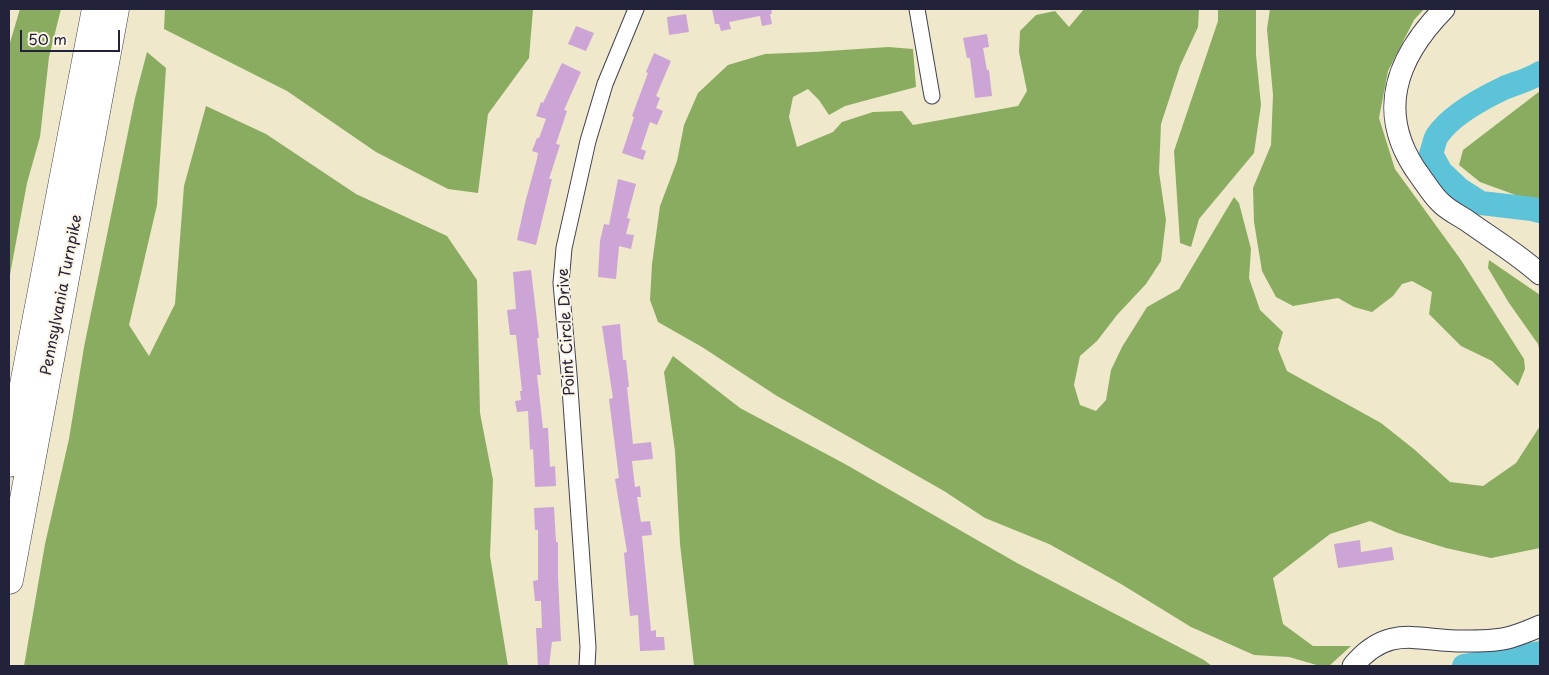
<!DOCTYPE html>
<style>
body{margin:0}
#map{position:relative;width:1549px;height:675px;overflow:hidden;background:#efe8ca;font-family:"Playpen Sans",sans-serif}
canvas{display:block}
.frame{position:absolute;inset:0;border:10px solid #22223b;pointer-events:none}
.scale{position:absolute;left:20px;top:30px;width:100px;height:22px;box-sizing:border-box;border:2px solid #22223b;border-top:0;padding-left:6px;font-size:15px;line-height:18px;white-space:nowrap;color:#22223b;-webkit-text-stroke:4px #fcf5e5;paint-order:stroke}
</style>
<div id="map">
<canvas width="1549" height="675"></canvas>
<div class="frame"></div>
<div class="scale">50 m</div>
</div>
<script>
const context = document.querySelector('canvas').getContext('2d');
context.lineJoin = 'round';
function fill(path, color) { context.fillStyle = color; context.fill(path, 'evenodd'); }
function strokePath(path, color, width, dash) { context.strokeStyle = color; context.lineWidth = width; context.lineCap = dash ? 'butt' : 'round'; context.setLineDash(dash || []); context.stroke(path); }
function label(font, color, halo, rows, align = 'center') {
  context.font = font + ' "Playpen Sans",sans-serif'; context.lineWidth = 4; context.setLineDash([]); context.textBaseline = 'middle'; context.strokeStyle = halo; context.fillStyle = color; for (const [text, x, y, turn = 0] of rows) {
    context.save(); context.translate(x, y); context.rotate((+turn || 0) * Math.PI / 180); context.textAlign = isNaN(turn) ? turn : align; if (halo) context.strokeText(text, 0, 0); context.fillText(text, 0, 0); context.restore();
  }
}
const forest = new Path2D(`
 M20,9H61L49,57L40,137L27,183L9,280V46Z
 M165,9H533L529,58L488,114L478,193L448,189L376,152L287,91L164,29Z
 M1084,9H1199L1198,27L1180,66L1161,124L1159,172L1166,220L1161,261L1146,284L1117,315L1097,341L1080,356L1074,385L1080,405L1096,411L1106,400L1111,370L1122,347L1147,307L1179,289L1234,197L1239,203L1251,249L1249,278L1260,310L1283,332L1278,349L1287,371L1381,423L1415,450L1450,482L1483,486L1516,463L1540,426V548L1491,558L1446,548L1398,533L1370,521L1330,534L1273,578L1283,624L1313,646H1351L1329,666H1320L1289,657L1254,655L1191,627L1121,584L1049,544L985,518L944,491L777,396L702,347L658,322L650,300L652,264L660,206L677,161L684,125L698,93L728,65L765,54L813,52L888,47L913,49L916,87L845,106L829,115L819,100L808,89L793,97L789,117L797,147L833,132L842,122L873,112L902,111L913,125L1018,106L1027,91L1019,52L1020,31L1036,15L1055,11L1069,27Z
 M1218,9H1256V55L1261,105L1254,153L1199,219L1191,247L1180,243L1174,151L1218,21Z
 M1270,9H1424L1414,20L1388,71L1379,118L1395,169L1461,260L1524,359L1525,369L1518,386L1492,361L1461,346L1429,314L1432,292L1412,281L1402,284L1393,296L1372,312L1354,307L1338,298L1293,306L1276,297L1262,271L1254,222L1253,188L1271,145L1273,95L1267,29Z
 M147,52L166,68L157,205L129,325L149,356L175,304L184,186L206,106L266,134L356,194L447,236L477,280L480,413L493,480L490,556L508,666H24L45,544L69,439L84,347L135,98Z
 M1540,91V204L1480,182L1459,165L1463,150Z
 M1489,260L1540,295V353L1538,344L1509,303L1488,268Z
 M673,356L740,408L845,464L1017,563L1204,660L1212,666H694L680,544L675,451L664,372Z`);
const river = new Path2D(`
 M1540,73C1529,80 1516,83 1504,88C1483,98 1450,116 1437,136C1434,141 1433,149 1431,154L1441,172L1459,189L1481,203L1532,209L1540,211
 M1464,666L1540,653`);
const building = new Path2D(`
 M712,9H771L772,14H770L772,24L762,26L760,16L729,22L731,29L721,31L719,24H715Z
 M686,14L689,32L669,35L667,17Z
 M576,26L594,33L586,51L568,44Z
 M987,34L989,47L983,48L987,70H989L992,96L975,98L970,58H967L963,38Z
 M654,53L671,61L656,96L660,98L656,108L663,111L657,125L650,122L641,149L646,151L643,160L622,153L634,117L632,116L648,73L646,72Z
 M562,63L581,72L564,110L567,111L556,144L560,145L549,179H552L536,245L517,240L525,203L537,159L538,153L532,151L537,138H539L546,119L536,116L541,102L543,103Z
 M618,179L636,184L627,218L630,219L626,234L634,235L631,249L619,246L616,279L598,277L600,241L604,224L609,225Z
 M531,270L539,338H537L541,375H537L543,428H548L550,467L555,466L556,486L535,487L533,449L530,450L528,411L517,412L515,401L521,400L520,391H522L516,335H510L507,310L516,309L513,272Z
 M620,324L623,360H626L629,387H627L633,444L651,442L653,459L632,461L635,487L640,486L641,497H637L641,522L650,521L652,535L642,536L651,631L656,630V637H664L665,650L640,651L638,615L630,616L624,553L627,552L615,479L619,478L609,399L613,398L602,326Z
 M554,507L556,542H558V577L561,641L552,642L549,666H538L536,628H542L541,601H535L533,581L538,580V530H535L534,508Z
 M1360,540L1361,552L1392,547L1394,560L1338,568L1334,544Z`);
const street = new Path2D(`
 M917,9L932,96
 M587,666L588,647L569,374L561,283L564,248L588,141L605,84L636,9`);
const secondary = new Path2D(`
 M1444,9C1395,59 1375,115 1420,176C1426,184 1433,196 1441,203C1448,210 1458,215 1466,220C1491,238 1518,254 1540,274
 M1353,666C1390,621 1421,643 1469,641C1482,641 1499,641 1511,637C1521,634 1531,630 1540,626`);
const highway = new Path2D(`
 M9,463L96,9
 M9,580L115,9`);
const streetNames = [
 ["Pennsylvania Turnpike",62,295,-79],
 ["Point Circle Drive",567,332,-93]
];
fill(forest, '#8aac61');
strokePath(river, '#5cc3d9', 24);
fill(building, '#cca4d5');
strokePath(street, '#414050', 17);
strokePath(secondary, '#414050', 23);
strokePath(highway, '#414050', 29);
strokePath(street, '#fff', 15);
strokePath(secondary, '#fff', 21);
strokePath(highway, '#fff', 28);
label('15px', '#22223b', '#fcf5e5', streetNames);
</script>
